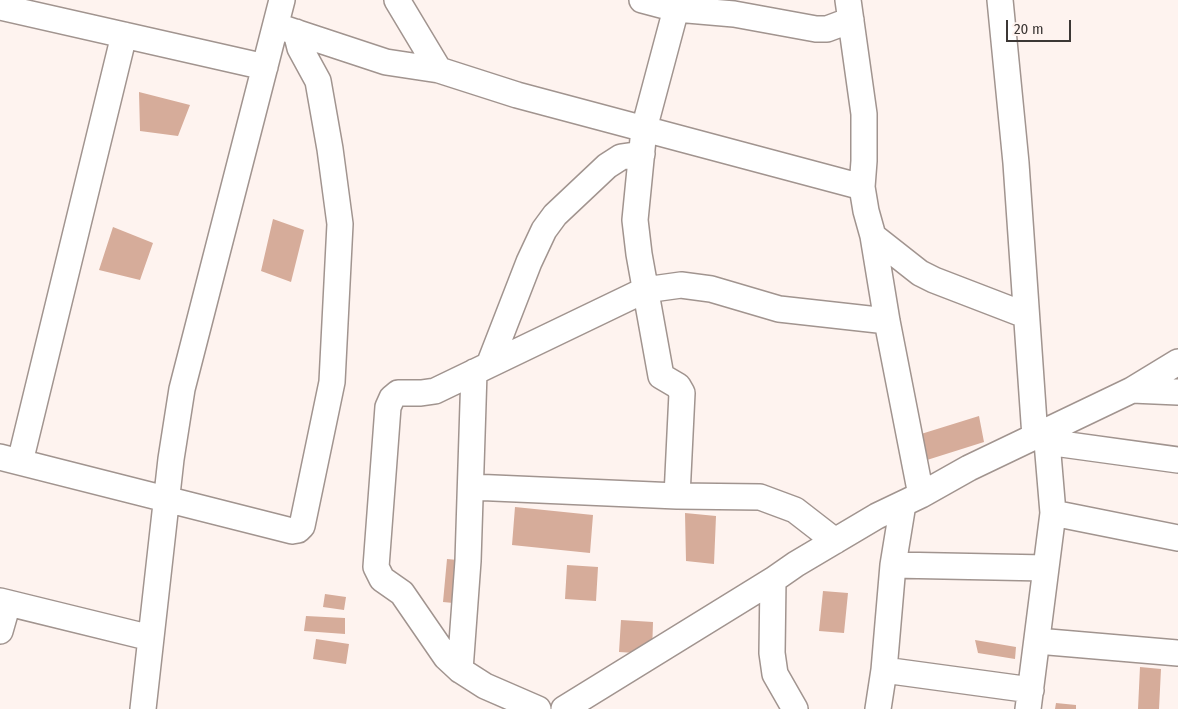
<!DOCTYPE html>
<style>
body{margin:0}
#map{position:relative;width:1178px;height:709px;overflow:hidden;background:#fef3ef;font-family:"Fira Sans Condensed",sans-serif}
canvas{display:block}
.scale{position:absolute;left:1006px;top:20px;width:65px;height:22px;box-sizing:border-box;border:2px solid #3c3735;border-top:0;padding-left:6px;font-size:15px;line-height:18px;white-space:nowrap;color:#3c3735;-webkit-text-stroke:4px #fef3ef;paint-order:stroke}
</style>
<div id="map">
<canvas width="1178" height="709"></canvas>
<div class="scale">20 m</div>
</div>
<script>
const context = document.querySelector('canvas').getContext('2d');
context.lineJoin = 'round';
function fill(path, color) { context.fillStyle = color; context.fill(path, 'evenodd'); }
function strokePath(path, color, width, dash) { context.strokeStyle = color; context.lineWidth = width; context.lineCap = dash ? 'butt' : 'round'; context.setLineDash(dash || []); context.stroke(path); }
const building = new Path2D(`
 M139,92L190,105L178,136L140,131Z
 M273,219L304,230L291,282L261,271Z
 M113,227L153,243L140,280L99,270Z
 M979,416L984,442L927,460L921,434Z
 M515,507L593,515L590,553L512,545Z
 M685,513L716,516L714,564L686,561Z
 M447,559L468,561L464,604L443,602Z
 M567,565L598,567L596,601L565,599Z
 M823,591L848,593L844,633L819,631Z
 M325,594L346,597L344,610L323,607Z
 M306,616L345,618V634L304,631Z
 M621,620L653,622L652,654L619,652Z
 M316,639L349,644L346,664L313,659Z
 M975,640L1016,647L1015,659L978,653Z
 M1140,667L1161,669L1159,709H1138Z
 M1056,703L1076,705V709H1055Z`);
const minor = new Path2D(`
 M397,0L439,70
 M642,0L676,9L734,14L816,29H827L851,20
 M848,0L864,114V161L862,187L866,211L873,236L887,321L921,495
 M1000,0L1016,163L1035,437
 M0,7L265,67
 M676,9L644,129L635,220L639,254L661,376L678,386L682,393L677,496
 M283,28L386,62L439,70L517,95L862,187
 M873,236L920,273L934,280L1025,315
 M489,365L529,262L544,230L555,215L607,166L621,157L642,154
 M1132,390L1178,392
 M1047,442L1178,460
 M0,457L292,531L298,530L302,526L332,382L340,224L330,149L318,81L300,48L296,32
 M20,462L124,35
 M471,487L677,496L760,497L795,510L835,541
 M1053,513L1178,538
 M893,565L1046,568
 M773,580L772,653L775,674L795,709
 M0,601L151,638
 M0,631L8,603
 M1037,641L1178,653
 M460,670L468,561L474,372
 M884,670L1031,690
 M143,709L171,459L182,389L282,0
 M538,709L485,686L460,670L446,657L402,593L382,579L376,567L388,407L392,398L398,393H421L435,391L645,290L681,285L711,289L779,309L887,321
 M564,709L773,580L796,564L877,516L921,495L969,468L1132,390L1178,362
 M878,709L884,670L893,565L903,504
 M1028,709L1053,513L1047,442L1051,430`);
fill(building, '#d6ac9a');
strokePath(minor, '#a1948f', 28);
strokePath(minor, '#fff', 25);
</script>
